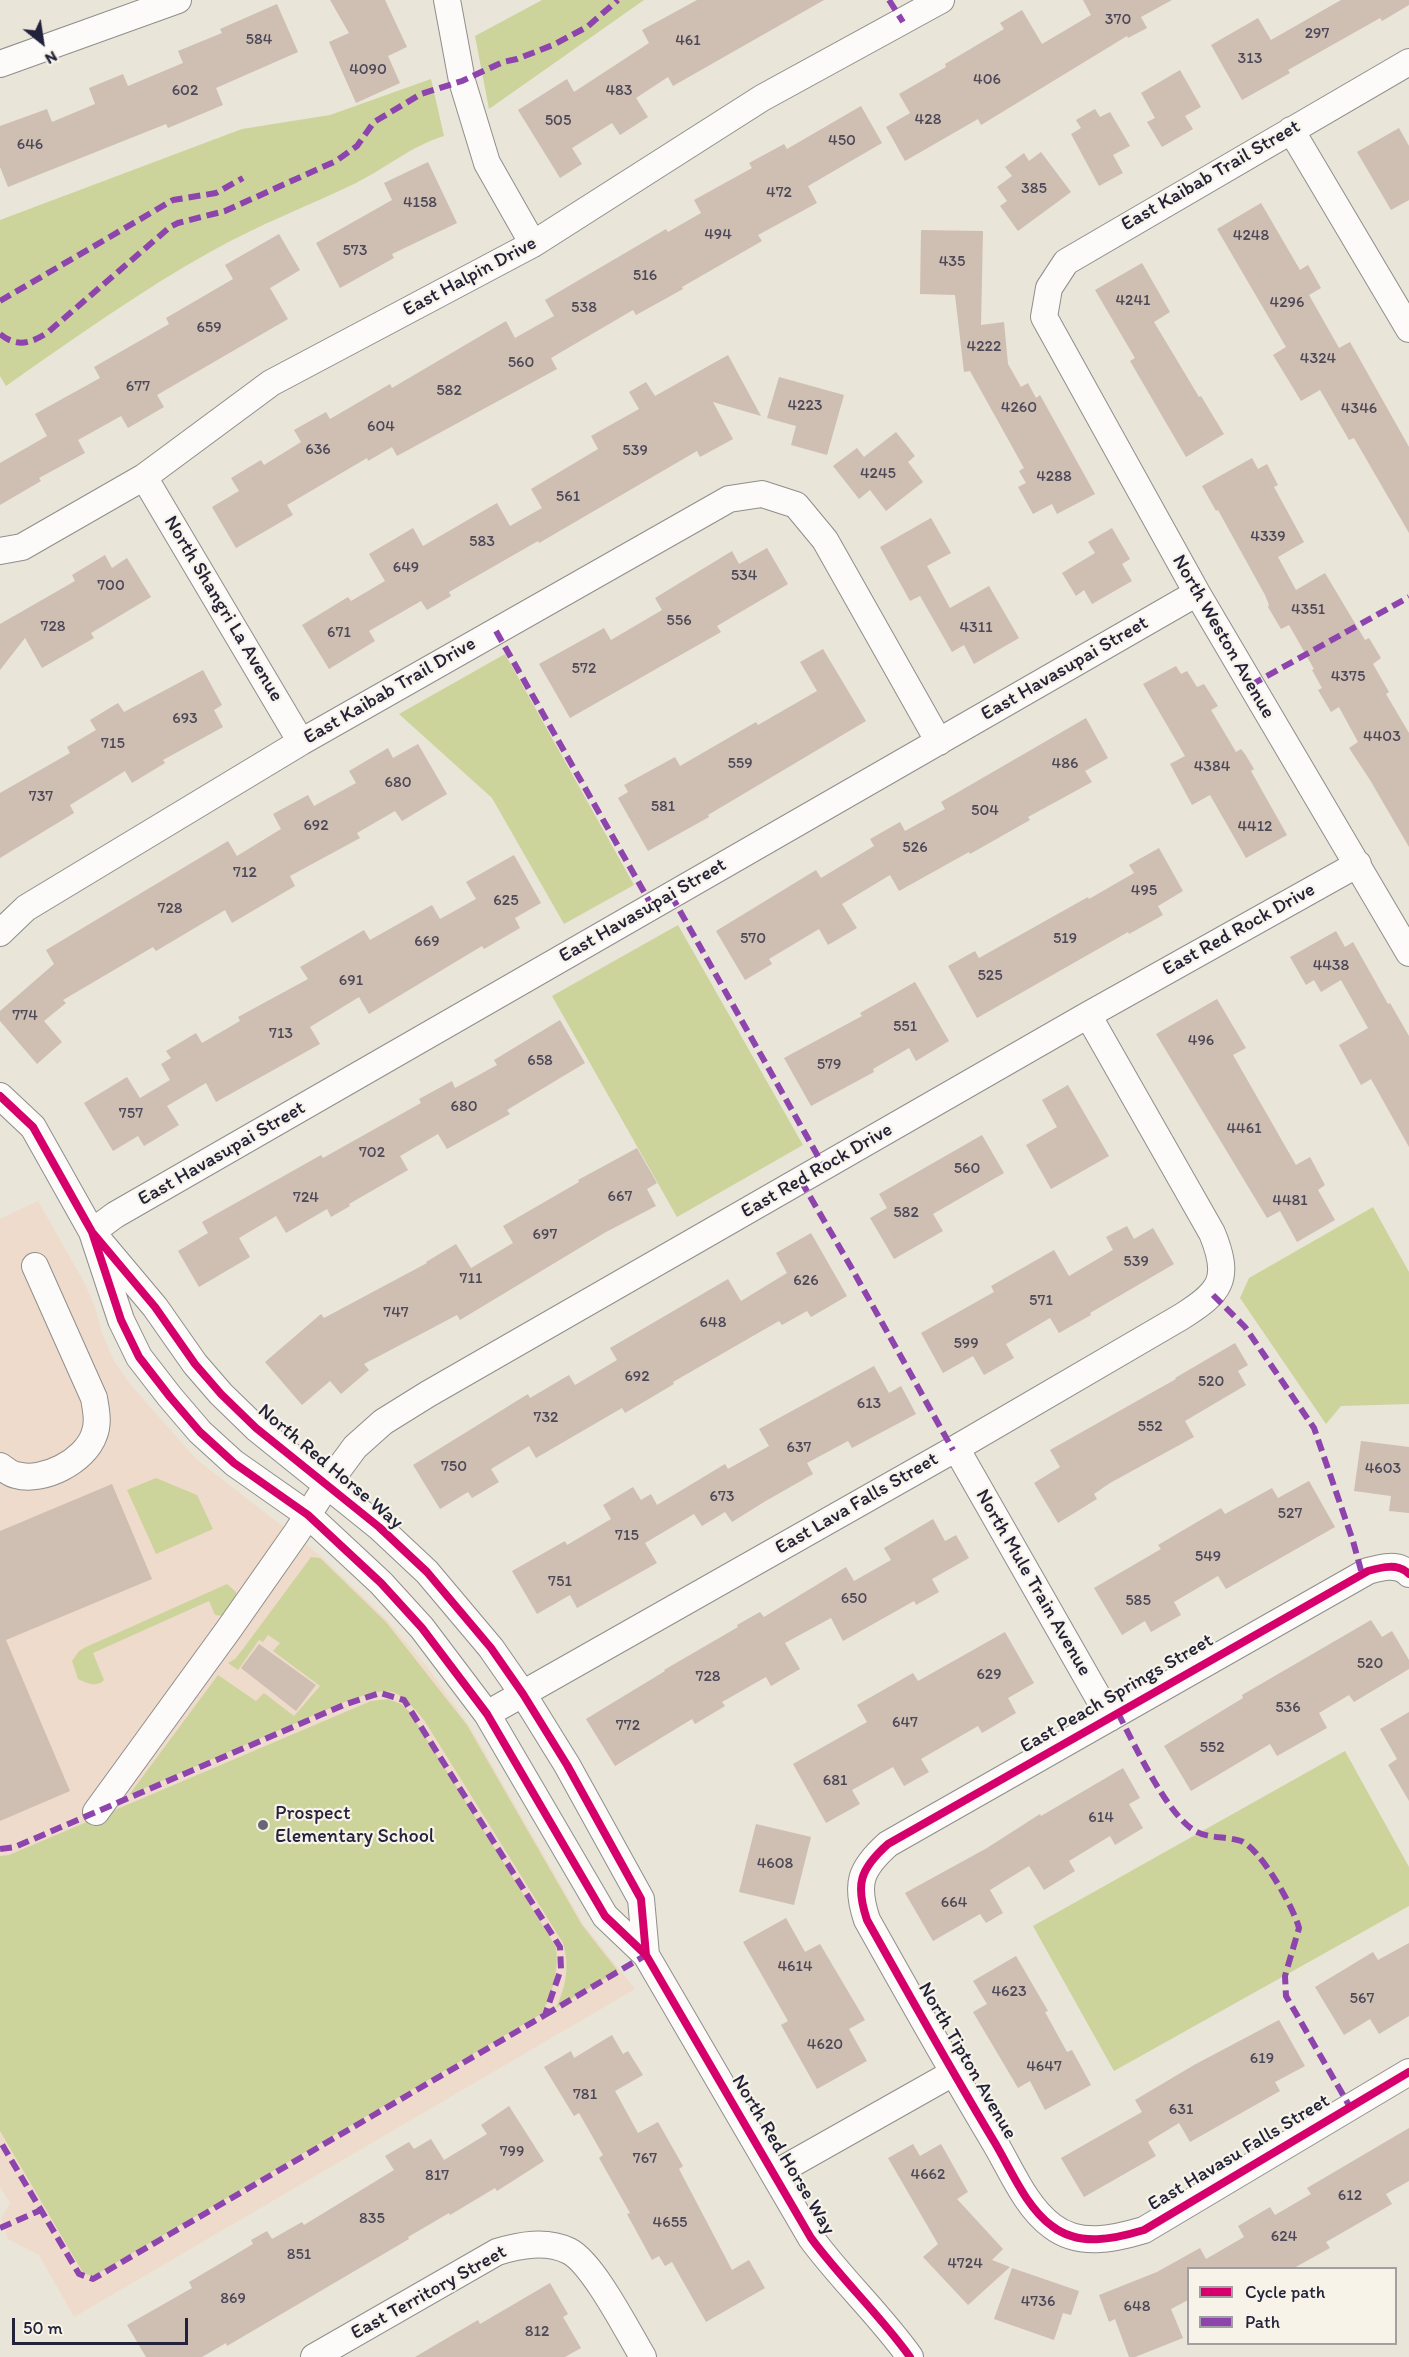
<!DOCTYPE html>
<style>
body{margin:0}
#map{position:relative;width:1409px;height:2357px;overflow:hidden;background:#e9e5d8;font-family:Itim,sans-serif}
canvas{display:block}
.legend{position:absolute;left:1187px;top:2267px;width:210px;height:78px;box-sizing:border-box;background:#f7f3e8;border:2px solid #a29fa3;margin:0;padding:8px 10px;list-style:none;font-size:18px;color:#22223b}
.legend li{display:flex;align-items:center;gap:12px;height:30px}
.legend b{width:30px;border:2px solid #a29fa3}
.north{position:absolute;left:12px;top:12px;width:60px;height:60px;-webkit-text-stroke:4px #f7f3e8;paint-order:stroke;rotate:150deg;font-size:16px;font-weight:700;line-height:24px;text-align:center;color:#22223b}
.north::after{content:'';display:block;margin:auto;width:21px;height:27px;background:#22223b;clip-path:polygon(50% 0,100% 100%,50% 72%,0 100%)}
.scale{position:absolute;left:12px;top:2318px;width:176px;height:27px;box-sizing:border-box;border:3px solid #22223b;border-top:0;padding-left:8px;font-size:18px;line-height:21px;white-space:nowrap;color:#22223b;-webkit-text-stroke:4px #f7f3e8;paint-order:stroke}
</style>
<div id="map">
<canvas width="1409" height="2357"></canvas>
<ul class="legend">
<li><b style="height:8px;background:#d6006c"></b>Cycle path</li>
<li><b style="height:8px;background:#8e44ad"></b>Path</li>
</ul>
<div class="north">N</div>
<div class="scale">50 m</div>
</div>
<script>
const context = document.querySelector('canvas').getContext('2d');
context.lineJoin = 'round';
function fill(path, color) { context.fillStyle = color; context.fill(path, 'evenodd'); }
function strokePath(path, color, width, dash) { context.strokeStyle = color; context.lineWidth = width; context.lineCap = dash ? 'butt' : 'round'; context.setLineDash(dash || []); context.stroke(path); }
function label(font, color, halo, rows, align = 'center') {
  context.font = font + ' Itim,sans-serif'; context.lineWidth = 4.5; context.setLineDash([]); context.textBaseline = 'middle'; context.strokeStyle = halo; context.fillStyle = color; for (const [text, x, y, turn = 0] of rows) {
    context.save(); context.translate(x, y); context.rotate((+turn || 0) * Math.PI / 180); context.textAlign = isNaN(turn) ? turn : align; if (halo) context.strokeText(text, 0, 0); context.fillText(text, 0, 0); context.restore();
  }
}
const built = new Path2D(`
 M38,1201L83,1280L94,1304L101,1330L113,1359L129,1383L196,1459L322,1557L388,1621L427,1667L469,1725L584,1925L635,1989L74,2317L39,2255L8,2239L1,2218L10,2203L0,2187V1219Z`);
const green = new Path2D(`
 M542,0H644L489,109L475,36Z
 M431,79L444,136C411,146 386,168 356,183C308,206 258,225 212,251C140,291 73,339 6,386L0,376V220L242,129L330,115Z
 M505,654L634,885L564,924L492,798L399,714Z
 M678,925L803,1145L677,1217L552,996Z
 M1373,1207L1409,1272V1404L1341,1406L1326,1424L1240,1298L1249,1278Z
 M156,1478L197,1495L213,1529L156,1554L127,1490Z
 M311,1557L320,1558L386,1622L467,1725L582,1925L618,1971L556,2008C566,1985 570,1968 563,1943L424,1720C394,1684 390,1687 347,1701L129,1795L218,1675L256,1701L264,1693L294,1716L320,1686L273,1651L280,1643L268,1635L263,1642L259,1640L238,1670L228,1663L235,1659L243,1649Z
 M227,1584L236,1592V1605L223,1616L215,1615L209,1601L93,1653L104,1680C97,1688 86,1683 78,1679L72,1661L79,1651L86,1647Z
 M388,1699L401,1704L410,1712L556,1947C559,1970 553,1995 541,2014L95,2275H88L82,2271L0,2131V1856L9,1855L371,1701Z
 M1345,1751L1409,1867V1906L1114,2071L1033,1926Z`);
const building = new Path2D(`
 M330,0H385L407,47L388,56L400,83L356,103L329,42L349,33Z
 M697,0H824L673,86L668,77L636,98L648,117L620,135L612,123L572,148L582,164L560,178L518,110L567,79L574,92L649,43L642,30Z
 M1083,0H1172L1141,17L1147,28L1128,38L1127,36L981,125L978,119L905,161L886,127L910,113L899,94L946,67L945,64L1004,29L1000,23L1022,10L1042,44L1091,15Z
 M1341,0H1409V5L1382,21L1380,18L1288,70L1290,73L1242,100L1211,45L1258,18L1271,40Z
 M277,4L298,52L216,88L223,105L168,128L166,124L8,187L0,167V126L47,109L52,122L95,104L89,88L123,74L128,86L183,63L178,51L222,33L220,29Z
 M1180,70L1201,107L1185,116L1193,129L1162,147L1147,122L1155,118L1141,93Z
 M861,106L882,143L808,186L817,203L758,235L762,241L682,287L683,289L636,315L633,310L551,358L557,369L397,456L392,447L368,461L367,458L287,505L293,515L236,548L212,507L239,491L231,478L261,460L264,465L301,442L294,430L326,412L330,419L390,384L392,388L506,321L515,338L554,316L545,300L666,229L668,232L701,213L694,200L752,168L749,163L784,144L787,149Z
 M1095,109L1100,117L1110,112L1130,146L1113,155L1123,173L1099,186L1071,134L1081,128L1076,120Z
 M1399,128L1409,146V200L1391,210L1357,152Z
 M1041,152L1071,192L1018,231L1000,206L1007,201L997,187L1012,176L1005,167L1024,153L1029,161Z
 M428,162L457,223L392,254L394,258L340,288L316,243L392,200L384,183Z
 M1261,203L1300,270L1308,265L1321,288L1309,295L1339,348L1350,342L1409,447V533L1354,438L1349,440L1320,390L1301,401L1273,355L1286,347L1217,229Z
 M921,230L983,231L981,325L1004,322L1008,364L1021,387L1028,383L1036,398L1040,395L1095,494L1057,514L1052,504L1033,514L1018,487L1026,483L1019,471L1024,468L970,371L964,372L955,295L920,294Z
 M279,234L300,270L270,288L288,319L157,395L164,407L128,428L121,416L78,440L85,453L39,478L41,481L0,505V463L47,436L35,414L100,378L94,367L169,324L166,318L233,279L225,265Z
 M1142,263L1170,312L1154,322L1199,397L1201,396L1224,434L1186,457L1130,361L1135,358L1095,290Z
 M728,355L761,416L713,402L733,439L700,457L697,451L539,543L538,541L449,592L451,596L427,610L421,601L369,631L375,641L329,669L302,625L348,597L351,601L385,581L369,554L413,528L423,546L497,503L510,526L542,508L531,489L598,449L591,436L639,409L629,392L646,382L655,396Z
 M779,377L844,395L827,455L791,445L796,426L767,418Z
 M896,432L915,456L908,462L923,482L886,511L870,490L859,499L833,466L857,448L864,457Z
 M1252,458L1258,469L1267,464L1278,485L1274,487L1304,542L1278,557L1296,590L1325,573L1365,640L1369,638L1381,658L1373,664L1389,692L1386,694L1409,733V847L1370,780L1349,748L1358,742L1339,707L1331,712L1318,690L1322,688L1312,670L1314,669L1289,625L1281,629L1268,607L1269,605L1265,595L1218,510L1216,511L1202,486Z
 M931,518L951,553L927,566L950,608L989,586L1019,638L974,664L964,645L952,652L920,596L910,601L880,547Z
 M1112,528L1130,559L1122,564L1132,581L1092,604L1084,590L1076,596L1062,573L1095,553L1088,542Z
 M767,548L788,584L717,626L721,632L570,718L539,664L604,628L611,640L662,610L655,598L732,551L739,564Z
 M105,555L112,568L127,558L151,597L91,633L94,638L42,668L25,638L0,670V624L75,581L72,575Z
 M823,649L866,721L708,815L709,817L648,851L618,798L628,792L624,785L675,757L680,766L756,722L758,725L817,691L800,662Z
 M1176,666L1181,674L1187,671L1197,687L1204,684L1218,706L1211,710L1236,752L1241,749L1245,754L1254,769L1251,771L1287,835L1246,858L1210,795L1192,805L1170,764L1185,756L1143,684Z
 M203,670L222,705L214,710L223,727L163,760L165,763L132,783L125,771L70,805L74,813L0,858V793L70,753L67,747L96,730L90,720L118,703L124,712Z
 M1086,718L1108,758L1085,771L1092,782L1028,817L1030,820L970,854L969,852L899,891L890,875L842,904L857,928L828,945L819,929L769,959L772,964L745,980L716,931L816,870L821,878L874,846L870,839L900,822L905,831L945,809L941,802Z
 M418,744L447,794L402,821L395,811L357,833L360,838L290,876L295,886L232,923L225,910L156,951L153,947L63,1000L66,1003L44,1021L62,1042L37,1064L0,1021V1011L54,964L46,950L228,841L237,856L281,829L273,814L308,795L314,806L356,783L349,771L388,748L393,758Z
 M1159,848L1183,891L1158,906L1163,915L1129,934L1128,932L977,1018L948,966L975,951L979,958L1088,897L1089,899L1134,873L1129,865Z
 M514,855L541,903L515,918L520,928L484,949L482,946L369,1014L359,997L310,1027L320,1044L216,1102L206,1083L167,1106L179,1125L144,1146L138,1136L113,1151L84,1103L127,1077L140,1098L170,1080L161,1064L171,1058L166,1051L196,1033L202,1043L240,1021L238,1017L308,979L300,967L364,930L370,940L432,905L440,919L476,899L466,882Z
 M1336,931L1345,947L1353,942L1388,1004L1390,1003L1409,1036V1147L1371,1079L1361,1085L1339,1045L1368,1028L1341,980L1321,992L1314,980L1306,985L1290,957Z
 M915,982L949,1041L916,1061L909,1048L873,1069L874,1072L811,1106L784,1058L862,1016L860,1013Z
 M1217,999L1246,1048L1233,1055L1296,1165L1310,1157L1325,1185L1318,1190L1335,1220L1297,1242L1280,1211L1267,1218L1156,1034Z
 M560,1020L585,1063L507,1110L510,1114L447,1149L438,1134L400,1156L408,1170L349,1204L350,1206L331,1217L327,1209L286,1233L276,1216L239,1238L250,1257L199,1287L178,1251L208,1233L202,1222L321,1155L323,1158L421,1103L419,1099L452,1081L455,1088L497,1065L494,1060Z
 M1068,1085L1109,1156L1051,1189L1026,1145L1057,1127L1042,1100Z
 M982,1135L1004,1173L933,1214L943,1231L894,1259L870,1218L887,1208L879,1194Z
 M637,1148L657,1183L647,1189L656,1206L606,1232L460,1320L457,1315L364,1364L369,1370L341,1394L330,1381L302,1405L265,1362L321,1314L324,1318L427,1263L426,1262L456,1244L471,1268L513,1243L503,1226L579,1182L578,1180Z
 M1127,1226L1134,1239L1153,1228L1174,1264L1090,1313L1091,1315L1059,1333L1050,1318L1006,1344L1014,1358L984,1375L973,1356L943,1373L921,1333L994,1292L991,1286L1054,1250L1069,1276L1113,1250L1106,1237Z
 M811,1233L847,1296L811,1317L807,1311L782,1325L779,1321L673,1382L674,1384L625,1413L622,1408L536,1458L529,1446L491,1469L499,1482L472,1498L468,1492L440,1509L413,1465L528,1394L530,1398L569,1375L575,1385L617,1360L610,1348L728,1279L741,1301L787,1273L776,1253Z
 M1235,1343L1248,1365L1238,1371L1246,1385L1185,1421L1194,1437L1110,1483L1094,1494L1097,1499L1058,1523L1034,1483L1060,1467L1050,1450L1176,1379L1175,1378Z
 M874,1366L889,1393L901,1386L916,1414L852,1448L848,1441L807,1463L813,1474L764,1502L732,1522L725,1512L702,1526L694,1514L645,1543L657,1563L577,1608L570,1595L537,1614L512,1571L565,1541L567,1545L611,1519L603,1505L633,1487L641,1500L651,1494L657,1505L725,1464L728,1469L769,1446L759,1429Z
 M1361,1441L1409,1447V1513L1389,1511L1391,1496L1354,1491Z
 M1309,1481L1335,1527L1226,1589L1218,1576L1174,1602L1181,1615L1151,1632L1145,1621L1122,1635L1094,1588L1161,1549L1158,1545L1221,1508L1225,1514L1272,1488L1278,1498Z
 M112,1484L152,1579L6,1640L70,1791L0,1821V1531Z
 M933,1519L945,1541L956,1535L969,1558L932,1579L939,1592L916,1605L914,1601L843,1641L831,1618L785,1643L800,1669L771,1686L766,1677L722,1702L725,1706L695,1724L692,1719L615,1766L586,1719L665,1671L664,1670L738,1627L737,1625L760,1612L764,1617L846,1567L854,1581L891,1560L884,1548Z
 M1371,1620L1382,1637L1392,1631L1409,1660V1669L1354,1702L1349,1695L1319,1713L1327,1728L1277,1756L1270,1744L1191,1791L1164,1746L1243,1698L1242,1695Z
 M1005,1632L1034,1683L1008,1698L1016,1713L982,1733L978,1726L921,1759L929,1772L904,1786L893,1767L852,1790L860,1804L826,1823L793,1764L867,1722L857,1705L913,1673L918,1681Z
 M259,1644L316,1685L296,1711L241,1668Z
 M1409,1712V1801L1388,1765L1397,1759L1380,1729Z
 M1123,1768L1140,1798L1129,1804L1143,1828L1115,1845L1110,1836L1069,1861L1075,1871L1044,1890L1029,1866L990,1890L1003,1913L986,1923L980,1914L933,1941L905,1893L987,1848L1040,1814L1041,1816Z
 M756,1824L811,1837L794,1905L739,1892Z
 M786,1918L805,1952L820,1944L865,2020L849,2029L867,2061L817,2089L781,2025L788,2021L743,1942Z
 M1409,1943V2016L1379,2034L1370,2019L1344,2035L1315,1987L1373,1952L1378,1960Z
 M1016,1956L1048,2011L1045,2012L1067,2052L1072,2050L1091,2085L1045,2110L1030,2081L1018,2088L973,2012L987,2004L973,1981Z
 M1279,2020L1305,2066L1275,2082L1280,2091L1190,2142L1179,2123L1148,2142L1156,2156L1084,2197L1061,2158L1142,2112L1135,2100L1194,2065Z
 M612,2035L623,2054L628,2051L643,2075L615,2091L638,2133L658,2122L683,2166L679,2169L732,2270L749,2260L765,2288L706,2322L672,2262L665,2266L659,2256L652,2260L627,2214L630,2213L599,2158L603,2155L579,2113L574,2116L544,2067L571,2051L574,2058Z
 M509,2106L544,2161L497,2191L495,2188L450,2215L449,2213L408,2237L409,2239L227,2346L226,2343L202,2357H146L127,2325L192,2288L189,2282L253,2244L251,2240L267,2231L272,2239L302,2222L304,2225L394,2170L385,2156L409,2142L414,2149L431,2139L444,2160L487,2134L481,2125Z
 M1409,2128V2181L1386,2194L1392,2204L1326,2242L1330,2248L1294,2268H1188V2300L1171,2309L1183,2338L1135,2357H1129L1115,2319L1109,2322L1099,2295L1157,2272L1200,2248L1206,2259L1244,2237L1238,2226L1270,2207L1275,2215L1311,2194L1307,2188Z
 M913,2144L920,2156L941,2144L968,2192L957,2199L1003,2249L992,2260L1010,2267L968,2305L923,2257L938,2244L888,2158Z
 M1012,2268L1079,2291L1071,2315L1063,2313L1054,2340L994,2319Z
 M550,2283L568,2314L563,2317L581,2348L565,2357H415L478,2320L480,2324Z`);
const minor = new Path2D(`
 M447,0L462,81L487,163L533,244
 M1409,62L1066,262L1049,288L1044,317L1197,593L1409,953
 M0,64L178,0
 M1291,130L1409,329
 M144,477L301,742
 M0,551L22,547L144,477L271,383L533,244L762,98L941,0
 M0,933L26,908L301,742L729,499L762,494L796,505L825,540L939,742
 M0,1096L33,1127L92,1232L155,1307L195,1364L221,1394L256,1428L379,1527L427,1572L491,1648L523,1694L567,1765L641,1899L646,1955
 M92,1232L121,1320L139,1357L170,1397L200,1432L234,1463L308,1515L381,1583L422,1628L487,1714L605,1916L646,1955L811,2238C842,2280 880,2315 910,2357
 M92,1232L115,1215L1197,593
 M956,1448L1110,1718
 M0,1466C5,1469 10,1474 16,1475C43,1483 85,1461 94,1435C99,1423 96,1410 94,1398L35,1266
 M1409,1574C1398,1563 1382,1567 1368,1571L888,1844C860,1869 855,1884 867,1920C909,1995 951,2070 995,2143C1011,2170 1026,2207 1052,2226C1079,2247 1114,2239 1144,2230L1409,2072
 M487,1714L953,1450L1181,1317C1221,1292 1231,1279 1212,1233L1088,1015
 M96,1812L229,1629L297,1532L327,1485L355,1447L383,1422L428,1394L1088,1015L1358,864
 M774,2174L953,2073
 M314,2357L497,2252C520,2245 546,2240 569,2251C593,2263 628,2332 643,2357`);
const quiet = new Path2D(`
 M889,0L903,22
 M0,301L173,200L216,193L243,178
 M0,334C17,348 31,343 47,333L170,227L178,223L225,211L336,161L357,146L374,122L421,94L462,81L503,62L517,59L553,45L587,27L618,0
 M496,631L652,906
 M1251,685L1409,597
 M671,895L824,1167
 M801,1181L851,1267L953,1450
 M1213,1295L1245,1327L1314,1428L1353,1541L1362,1574
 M1118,1713C1134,1744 1165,1810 1192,1829C1205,1839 1226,1836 1241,1841C1260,1848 1294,1908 1299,1928L1285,1976L1286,1996L1350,2107
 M0,1849L15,1847L346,1704L380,1693L404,1700L560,1947L561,1969L545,2015L93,2279L79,2274L0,2141
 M545,2015L646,1955
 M0,2228L41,2210`);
const cycleway = new Path2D(`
 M0,1096L33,1127L92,1232L155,1307L195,1364L221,1394L256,1428L379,1527L427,1572L491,1648L523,1694L567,1765L641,1899L646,1955
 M92,1232L121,1320L139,1357L170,1397L200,1432L234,1463L308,1515L381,1583L422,1628L487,1714L605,1916L646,1955L811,2238C842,2280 880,2315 910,2357
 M1409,1574C1398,1563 1382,1567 1368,1571L888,1844C860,1869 855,1884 867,1920C909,1995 951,2070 995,2143C1011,2170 1026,2207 1052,2226C1079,2247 1114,2239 1144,2230L1409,2072`);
const markers = [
 [263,1825,6,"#686672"]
];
const numberNames = [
 ["370",1118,20],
 ["297",1317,34],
 ["584",259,40],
 ["461",688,41],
 ["313",1250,59],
 ["4090",368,70],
 ["406",987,80],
 ["602",185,91],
 ["483",619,91],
 ["428",928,120],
 ["505",558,121],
 ["450",842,141],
 ["646",30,145],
 ["385",1034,189],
 ["472",779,193],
 ["4158",420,203],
 ["494",718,235],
 ["4248",1251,236],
 ["573",355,251],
 ["435",952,262],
 ["516",645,276],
 ["4241",1133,301],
 ["4296",1287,303],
 ["538",584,308],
 ["659",209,328],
 ["4222",984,347],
 ["4324",1318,359],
 ["560",521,363],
 ["677",138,387],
 ["582",449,391],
 ["4223",805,406],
 ["4260",1019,408],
 ["4346",1359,409],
 ["604",381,427],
 ["636",318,450],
 ["539",635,451],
 ["4245",878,474],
 ["4288",1054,477],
 ["561",568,497],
 ["4339",1268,537],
 ["583",482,542],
 ["649",406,568],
 ["534",744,576],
 ["700",111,586],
 ["4351",1308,610],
 ["556",679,621],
 ["728",53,627],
 ["4311",976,628],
 ["671",339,633],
 ["572",584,669],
 ["4375",1348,677],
 ["693",185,719],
 ["4403",1382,737],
 ["715",113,744],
 ["559",740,764],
 ["486",1065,764],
 ["4384",1212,767],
 ["680",398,783],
 ["737",41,797],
 ["581",663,807],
 ["504",985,811],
 ["692",316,826],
 ["4412",1255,827],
 ["526",915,848],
 ["712",245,873],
 ["495",1144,891],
 ["625",506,901],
 ["728",170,909],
 ["570",753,939],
 ["519",1065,939],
 ["669",427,942],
 ["4438",1331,966],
 ["525",990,976],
 ["691",351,981],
 ["774",25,1016],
 ["551",905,1027],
 ["713",281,1034],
 ["496",1201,1041],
 ["658",540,1061],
 ["579",829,1065],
 ["680",464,1107],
 ["757",131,1114],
 ["4461",1244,1129],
 ["702",372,1153],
 ["560",967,1169],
 ["667",620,1197],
 ["724",306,1198],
 ["4481",1290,1201],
 ["582",906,1213],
 ["697",545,1235],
 ["539",1136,1262],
 ["711",471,1279],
 ["626",806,1281],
 ["571",1041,1301],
 ["747",396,1313],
 ["648",713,1323],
 ["599",966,1344],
 ["692",637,1377],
 ["520",1211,1382],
 ["613",869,1404],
 ["732",546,1418],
 ["552",1150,1427],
 ["637",799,1448],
 ["750",454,1467],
 ["4603",1383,1469],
 ["673",722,1497],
 ["527",1290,1514],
 ["715",627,1536],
 ["549",1208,1557],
 ["751",560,1582],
 ["650",854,1599],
 ["585",1138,1601],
 ["520",1370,1664],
 ["629",989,1675],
 ["728",708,1677],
 ["536",1288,1708],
 ["647",905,1723],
 ["772",628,1726],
 ["552",1212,1748],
 ["681",835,1781],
 ["614",1101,1818],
 ["4608",775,1864],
 ["664",954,1903],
 ["4614",795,1967],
 ["4623",1009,1992],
 ["567",1362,1999],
 ["4620",825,2045],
 ["619",1262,2059],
 ["4647",1044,2067],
 ["781",585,2095],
 ["631",1181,2110],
 ["799",512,2152],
 ["767",645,2159],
 ["4662",928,2175],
 ["817",437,2176],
 ["612",1350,2196],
 ["835",372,2219],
 ["4655",670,2223],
 ["624",1284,2237],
 ["851",299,2255],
 ["4724",965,2264],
 ["869",233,2299],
 ["4736",1038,2302],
 ["648",1137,2307],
 ["812",537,2332]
];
const streetNames = [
 ["East Kaibab Trail Street",1211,176,-30],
 ["East Halpin Drive",470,277,-28],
 ["North Shangri La Avenue",223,609,59],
 ["North Weston Avenue",1223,637,60],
 ["East Havasupai Street",1065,669,-30],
 ["East Kaibab Trail Drive",390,691,-30],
 ["East Havasupai Street",643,911,-30],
 ["East Red Rock Drive",1239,930,-29],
 ["East Havasupai Street",222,1154,-30],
 ["East Red Rock Drive",817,1171,-30],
 ["North Red Horse Way",330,1467,40],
 ["East Lava Falls Street",857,1504,-30],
 ["North Mule Train Avenue",1033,1583,60],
 ["East Peach Springs Street",1117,1694,-30],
 ["North Tipton Avenue",967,2061,60],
 ["East Havasu Falls Street",1239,2153,-31],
 ["North Red Horse Way",783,2155,59],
 ["East Territory Street",429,2293,-29]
];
const poiNames = [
 ["Prospect",275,1814],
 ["Elementary School",275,1837]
];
fill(built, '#efdbcb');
fill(green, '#ccd49b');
fill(building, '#cfbeb2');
strokePath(minor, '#8f8e8b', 28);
strokePath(minor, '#fcfbf9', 26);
strokePath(quiet, '#8e44ad', 6, [12, 6]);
strokePath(cycleway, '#d6006c', 8);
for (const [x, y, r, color] of markers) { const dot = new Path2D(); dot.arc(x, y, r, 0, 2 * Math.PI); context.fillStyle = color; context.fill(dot); strokePath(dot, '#f7f3e8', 2); }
label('16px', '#4d4959', null, numberNames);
label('20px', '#22223b', '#f7f3e8', streetNames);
label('20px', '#22223b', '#f7f3e8', poiNames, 'left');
</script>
